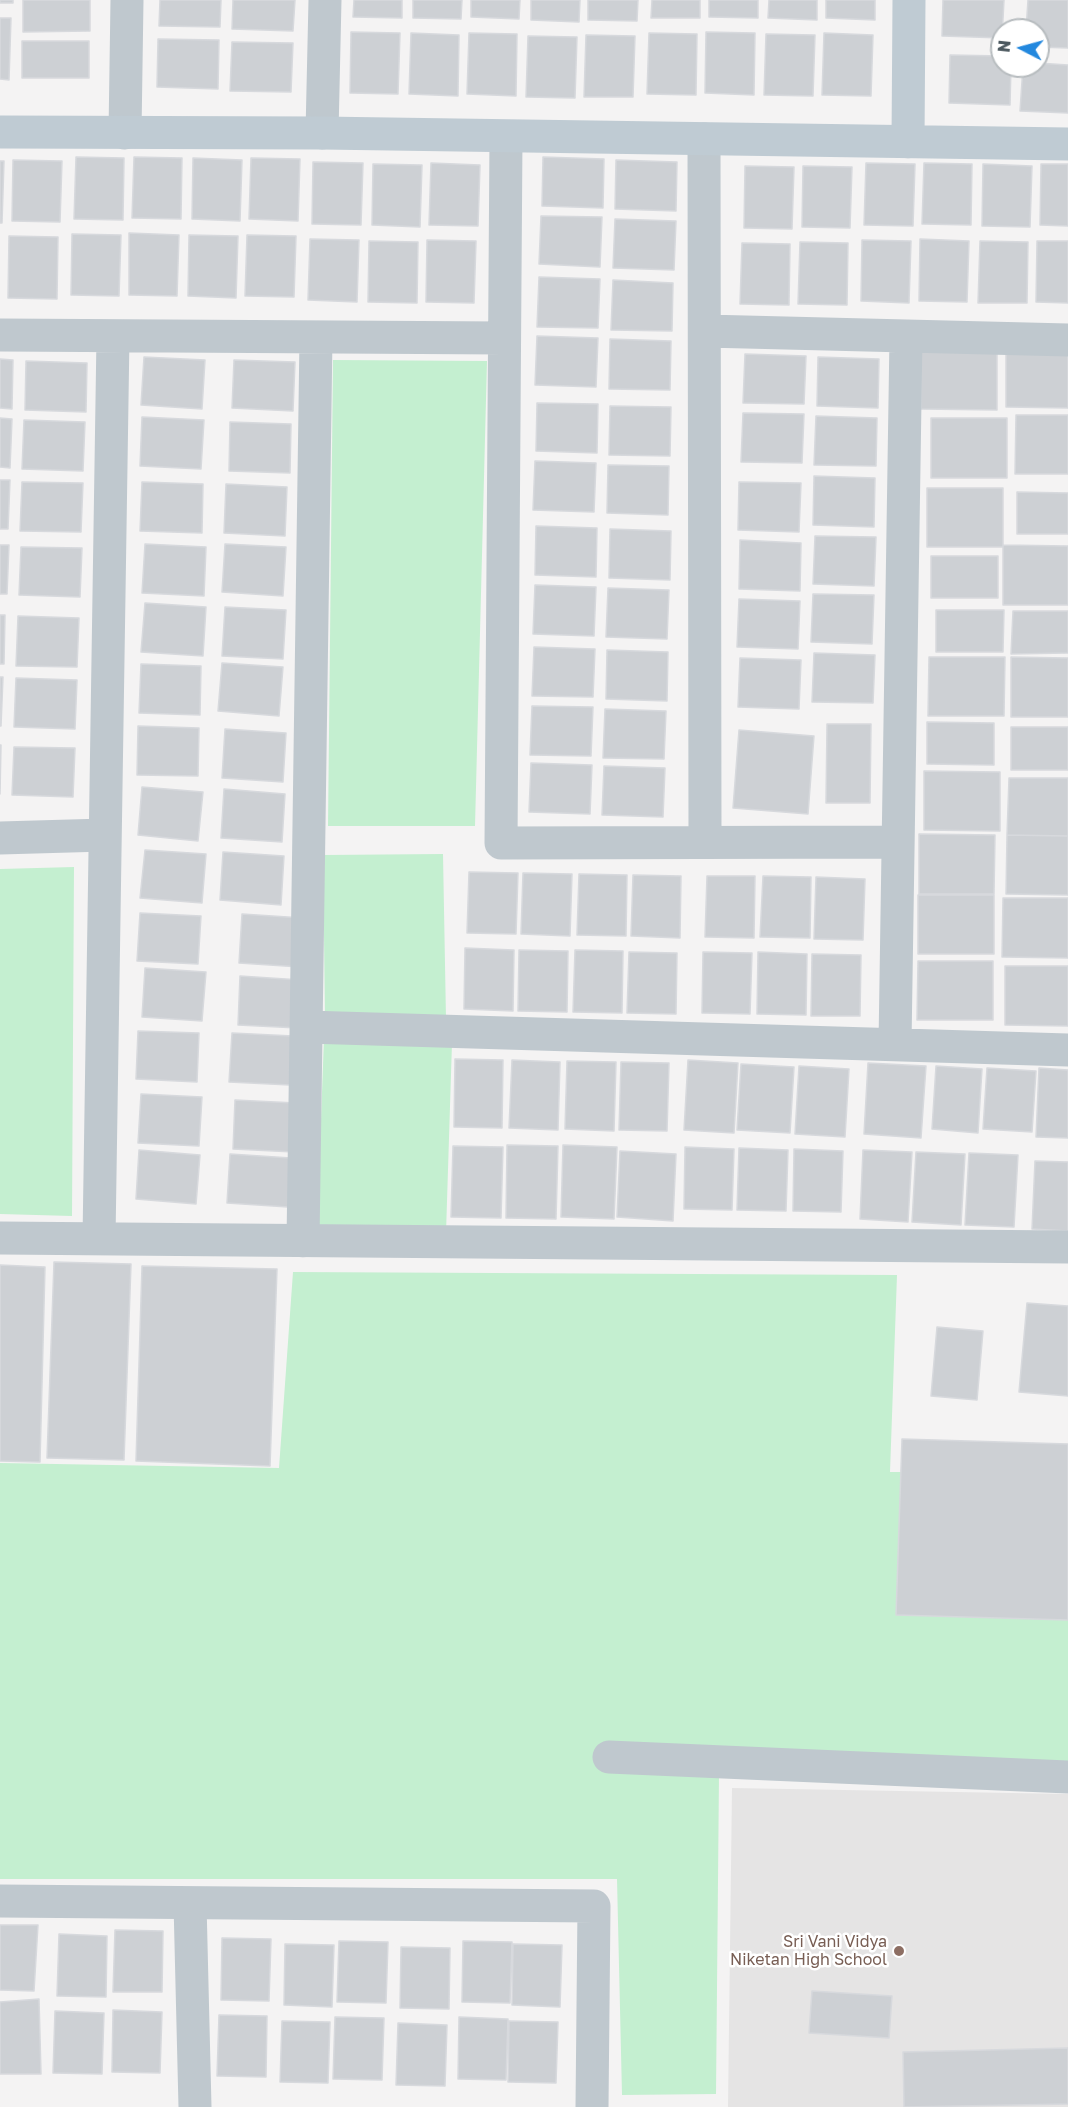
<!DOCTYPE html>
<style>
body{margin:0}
#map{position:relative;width:1068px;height:2107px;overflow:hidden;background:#f4f3f3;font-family:"Golos Text",sans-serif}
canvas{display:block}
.north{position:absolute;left:990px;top:18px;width:60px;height:60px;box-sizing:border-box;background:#fff;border:2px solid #b7bcbf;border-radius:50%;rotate:276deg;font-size:16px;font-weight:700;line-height:24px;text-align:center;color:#4b585f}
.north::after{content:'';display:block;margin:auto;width:21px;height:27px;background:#2388de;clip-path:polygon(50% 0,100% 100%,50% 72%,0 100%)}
</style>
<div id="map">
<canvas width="1068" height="2107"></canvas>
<div class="north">N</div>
</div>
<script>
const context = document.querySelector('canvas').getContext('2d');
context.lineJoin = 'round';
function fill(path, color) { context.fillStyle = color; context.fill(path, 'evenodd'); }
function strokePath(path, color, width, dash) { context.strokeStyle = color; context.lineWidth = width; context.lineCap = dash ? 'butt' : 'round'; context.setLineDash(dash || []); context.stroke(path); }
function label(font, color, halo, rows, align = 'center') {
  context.font = font + ' "Golos Text",sans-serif'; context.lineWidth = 5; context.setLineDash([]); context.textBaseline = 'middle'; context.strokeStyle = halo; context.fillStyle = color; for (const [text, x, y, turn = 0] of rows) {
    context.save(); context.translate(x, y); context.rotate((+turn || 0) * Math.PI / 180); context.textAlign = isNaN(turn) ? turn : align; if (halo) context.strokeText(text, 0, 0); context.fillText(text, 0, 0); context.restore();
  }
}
const education = new Path2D(`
 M732,1788L1068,1794V2107H728Z`);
const green = new Path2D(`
 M333,360L487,361L475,826H328Z
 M443,854L446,1019L325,1018L323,855Z
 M74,867L72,1216L0,1214V869Z
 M324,1038L452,1043L446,1233L317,1228Z
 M293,1272L897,1275L890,1472H1068V1772L719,1774L716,2094L622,2095L617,1879H0V1463L279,1468Z`);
const building = new Path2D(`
 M0,0H13V3H0Z
 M23,0H90V31L23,32Z
 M160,0H221L220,27L159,26Z
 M233,0H295L293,31L232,29Z
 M354,0H402V18L353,17Z
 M413,0H462L461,19L413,18Z
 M471,0H520L519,19L471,17Z
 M531,0H580L579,22L531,20Z
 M588,0H638L637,21L588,20Z
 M652,0H700V18H651Z
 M709,0H758V18L709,17Z
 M769,0H817V20L768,18Z
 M826,0H875V20L826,18Z
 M943,0H1004L1002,38L942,36Z
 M1028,0H1068V48L1038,47V30H1026Z
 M0,18H11L9,80L0,79Z
 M351,32L400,33L398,94L350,93Z
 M706,32L755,33L754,95L705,93Z
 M411,33L459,35L458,96L409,94Z
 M469,33L517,34L516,96L467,94Z
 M649,33L697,34L696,95L647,94Z
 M824,33L873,35L871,96L822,95Z
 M766,34L815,35L813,96L764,95Z
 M586,35L635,36L633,97H584Z
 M528,36L577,37L575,98L526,97Z
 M158,39L219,40L218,89L157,87Z
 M22,41H89V78H22Z
 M232,42L293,43L291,92L230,91Z
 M950,55L1002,56V66H1011L1010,105L949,103Z
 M1038,63L1068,65V113L1020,111L1023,66H1038Z
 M76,157L124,158L123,220L74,219Z
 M134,157L182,158L181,219L132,218Z
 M543,157L604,159L603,208L542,206Z
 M193,158L242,160L240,221L192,219Z
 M251,158L300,159L298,221L249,219Z
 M13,160L62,161L60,222L12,221Z
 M616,160L677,162L676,211L615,209Z
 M0,161H4L2,223H0Z
 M313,162L363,163L361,225L312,224Z
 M431,163L480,165L478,226L429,225Z
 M866,163L915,164L913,226L864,225Z
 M924,163L972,164L971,225L922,224Z
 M373,164L422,165L420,227L372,225Z
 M983,164L1032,166L1030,227L982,226Z
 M1041,164H1068V226L1040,225Z
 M745,166L794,167L792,229L744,228Z
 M803,166L852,167L850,228L802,227Z
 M541,216L602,217L600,267L539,264Z
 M615,219L676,221L674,270L613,268Z
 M129,233L179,235L177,296L129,295Z
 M72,234L121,235L119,296L71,295Z
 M189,235L238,236L236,298L188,296Z
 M247,235L296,236L294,297L245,296Z
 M9,236L58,237L57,299L8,298Z
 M310,239L359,240L357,302L308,300Z
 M920,239L969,241L967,302L919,301Z
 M427,240L476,241L474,303L426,302Z
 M862,240L911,241L909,303L861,301Z
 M369,241L418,242L417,303L368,302Z
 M980,241L1028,242L1027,303H978Z
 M1037,241H1068V303L1036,302Z
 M800,242L848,243L847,305L798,304Z
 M742,243L790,244L789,305L740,304Z
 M539,277L600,279L598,328L537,327Z
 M613,280L673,283L672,331L611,330Z
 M537,336L598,338L596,387L535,385Z
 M610,339L671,341L670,390L609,389Z
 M1006,348L1068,349V408L1006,407Z
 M921,350L997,351V410L921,409Z
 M745,354L806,356L804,404L743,403Z
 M144,357L205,360L202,409L141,405Z
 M818,357L879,359L878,408L817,406Z
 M0,359L13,360L12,409L0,408Z
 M234,360L295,362L293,411L232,408Z
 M26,361L87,363L86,412L25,410Z
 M537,403L598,404L597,453L536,451Z
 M610,406L671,407L670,456L609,455Z
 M743,413L804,414L802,463L741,462Z
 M1016,415H1068V474H1015Z
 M816,416L877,418L876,466L814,465Z
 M142,417L204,420L201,469L140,466Z
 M0,418L12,419L10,468L0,467Z
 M931,418H1007V478H931Z
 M24,420L85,422L83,471L22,469Z
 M230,422L291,424L290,473L229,471Z
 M535,461L596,463L594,512L533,510Z
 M608,465L669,466L668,515L607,513Z
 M814,476L875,478L874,527L813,525Z
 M0,480H10L8,529H0Z
 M22,482L83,483L81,532L20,531Z
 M142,482L203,484L202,533L140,531Z
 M739,482L801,483L799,532L738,530Z
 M226,484L287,487L285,536L224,533Z
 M927,488H1003V547H927Z
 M1017,492L1068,493V534H1017Z
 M536,526L597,528L596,577L535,575Z
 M610,529L671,531L670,580L609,578Z
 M815,536L876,537L874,586L813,584Z
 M740,540L801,543L800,591L739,589Z
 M145,544L206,547L204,596L142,593Z
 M225,544L286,547L283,596L222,592Z
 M0,545H9L7,594H0Z
 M1003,545L1068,546V605H1003Z
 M21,547L82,548L80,597L19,595Z
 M931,556H998V598H931Z
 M535,585L596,587L594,636L533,634Z
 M608,588L669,590L667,639L606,637Z
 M813,594L874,595L872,644L811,642Z
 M739,599L800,601L798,649L737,647Z
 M145,603L206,607L203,656L141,652Z
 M225,607L286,610L283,659L222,656Z
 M936,610H1004L1003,652H936Z
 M1013,611H1068V653L1011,654Z
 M0,615H5L4,664H0Z
 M18,616L79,618L77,667L16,666Z
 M534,647L595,649L593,697L532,696Z
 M607,650L668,652L667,701L606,699Z
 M814,653L875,655L873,703L812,702Z
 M929,657H1005L1004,716H928Z
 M1011,657L1068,658V717H1011Z
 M740,658L801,660L799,709L738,707Z
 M222,663L283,667L279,716L218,711Z
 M141,664L201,666L200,715L139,713Z
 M0,677H3L1,726H0Z
 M16,678L77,680L75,729L14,727Z
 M532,706L593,707L591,756L530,755Z
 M605,709L666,711L664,759L603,758Z
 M927,722L994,723V765L927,764Z
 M827,724H871L870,803H826Z
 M138,726L199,728L198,776L137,775Z
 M1011,727H1068V770H1011Z
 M225,729L286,733L283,782L222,778Z
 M739,730L814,736L808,814L733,808Z
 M0,745H1L0,794Z
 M14,747L75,748L73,797L12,795Z
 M531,763L592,765L590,814L529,812Z
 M604,766L665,768L663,817L602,815Z
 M924,771L1000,772V831L924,830Z
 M1009,778H1068V836L1007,835Z
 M142,787L203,792L198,841L138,835Z
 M224,789L285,794L282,842L221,838Z
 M919,834L995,835L994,894H919Z
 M1007,835L1068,836V895L1006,894Z
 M145,850L206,854L202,903L140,898Z
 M223,852L284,856L281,905L220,900Z
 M469,872L518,873L516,934L467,933Z
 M523,873L572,874L570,936L521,934Z
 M579,874L627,875L626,936L577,935Z
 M633,875L681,876L680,938L631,936Z
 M707,876H755L754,938L705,937Z
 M763,876L811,877L810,938L760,937Z
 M816,877L865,879L863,940L814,939Z
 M918,895H994V954H918Z
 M1003,898H1068V958L1002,957Z
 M140,913L201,916L198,964L137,961Z
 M242,914L303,918L300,967L239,963Z
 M465,948L514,950L513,1011L464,1009Z
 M519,950L568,951L567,1012L518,1011Z
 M575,950L623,951L622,1013L573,1012Z
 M629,952L677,953L676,1014L627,1013Z
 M703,952L752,953L750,1014L702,1013Z
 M758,952L807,954L806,1015L757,1014Z
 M812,954L861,955L860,1016H811Z
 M918,961H993V1020H917Z
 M1005,966H1068V1026L1005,1025Z
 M145,968L206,972L202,1021L142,1017Z
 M240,976L301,980L298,1028L238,1025Z
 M138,1031L199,1033L197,1082L136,1079Z
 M232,1033L293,1036L290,1085L229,1082Z
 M455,1059L503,1060L502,1128L454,1127Z
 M512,1060L560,1062L558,1130L509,1128Z
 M688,1060L738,1063L734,1133L684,1130Z
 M567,1061L616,1062L614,1131L565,1129Z
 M621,1062L669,1063L667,1131L619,1130Z
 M868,1063L926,1066L921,1138L864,1134Z
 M741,1064L794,1067L790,1133L737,1130Z
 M799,1066L849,1069L845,1137L795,1134Z
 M936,1066L982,1069L978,1133L932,1129Z
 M987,1068L1036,1071L1032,1132L983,1129Z
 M1039,1068L1068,1070V1138L1036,1137Z
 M141,1094L202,1097L199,1146L138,1143Z
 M235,1100L296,1103L294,1152L233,1149Z
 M507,1145L558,1146L556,1219L506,1218Z
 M563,1145L617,1147L614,1219L561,1217Z
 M453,1146L503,1147L501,1218L451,1217Z
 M685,1147L734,1149L732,1210L684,1209Z
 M739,1148L788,1150L786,1211L737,1210Z
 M794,1149L843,1151L841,1212L793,1211Z
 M139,1150L200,1155L196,1204L136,1199Z
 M863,1150L912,1152L908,1222L860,1219Z
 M620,1151L676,1154L673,1221L617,1217Z
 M916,1152L965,1154L961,1225L912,1222Z
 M969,1153L1018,1155L1014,1227L965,1225Z
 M230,1154L291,1158L288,1207L227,1203Z
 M1035,1161L1068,1162V1231L1032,1229Z
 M54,1262L131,1264L124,1460L47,1458Z
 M0,1265L45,1267L40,1462L0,1461Z
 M142,1266L277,1269L270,1466L136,1461Z
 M1027,1303L1068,1306V1396L1019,1392Z
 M937,1327L983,1331L977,1400L931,1396Z
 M902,1439L1068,1444V1620L896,1615Z
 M0,1925H38L34,1991L0,1990Z
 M115,1930L163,1931L162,1992H113Z
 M59,1934L107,1936L106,1997L57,1996Z
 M222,1938L271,1939L269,2001L221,2000Z
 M339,1941L388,1942L386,2003L337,2002Z
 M463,1941L512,1942L510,2003L462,2002Z
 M285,1944L334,1945L332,2007L284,2005Z
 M513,1944L562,1945L560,2007L512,2005Z
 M401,1947L450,1948L449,2009L400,2008Z
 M812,1991L892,1996L889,2038L809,2033Z
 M39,1999L41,2074H0V2002Z
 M113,2010L162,2012L160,2073L112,2072Z
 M55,2011L104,2013L102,2074L53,2073Z
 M219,2015L267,2016L266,2077L217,2076Z
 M335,2017L384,2018L382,2080L333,2079Z
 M459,2017L508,2019L506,2080L458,2079Z
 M282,2021L330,2022L328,2083L280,2082Z
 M509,2021L558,2022L556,2083L508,2082Z
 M398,2023L447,2025L445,2086L396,2085Z
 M1068,2048V2104L904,2107L903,2052Z`);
const street = new Path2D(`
 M125,133L127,0
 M322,133L325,0
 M506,137L501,843L898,842
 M704,139L705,842
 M705,331L1068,340
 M0,335L504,338
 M0,838L105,835
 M307,1027L1068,1050
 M895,1044L906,336
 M0,1238L1068,1247
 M99,1239L113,336
 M303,1241L316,337
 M609,1757L1068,1777
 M0,1901L594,1906L592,2107
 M190,1903L195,2107`);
const secondary = new Path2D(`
 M0,132L322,133L1068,144
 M908,142L909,0`);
const markers = [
 [899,1951,6,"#8d6e63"]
];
const educationNames = [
 ["Sri Vani Vidya",887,1942],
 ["Niketan High School",887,1960]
];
fill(education, '#e5e4e4');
fill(green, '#c4efd0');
fill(building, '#cdd0d4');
strokePath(building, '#d7d9dd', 1.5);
strokePath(street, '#bfc8ce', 33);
strokePath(secondary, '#bfcbd3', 33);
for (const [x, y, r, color] of markers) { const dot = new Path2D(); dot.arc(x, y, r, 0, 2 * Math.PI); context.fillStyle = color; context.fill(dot); strokePath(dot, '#fff', 2); }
label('16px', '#785e54', '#fff', educationNames, 'right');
</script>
